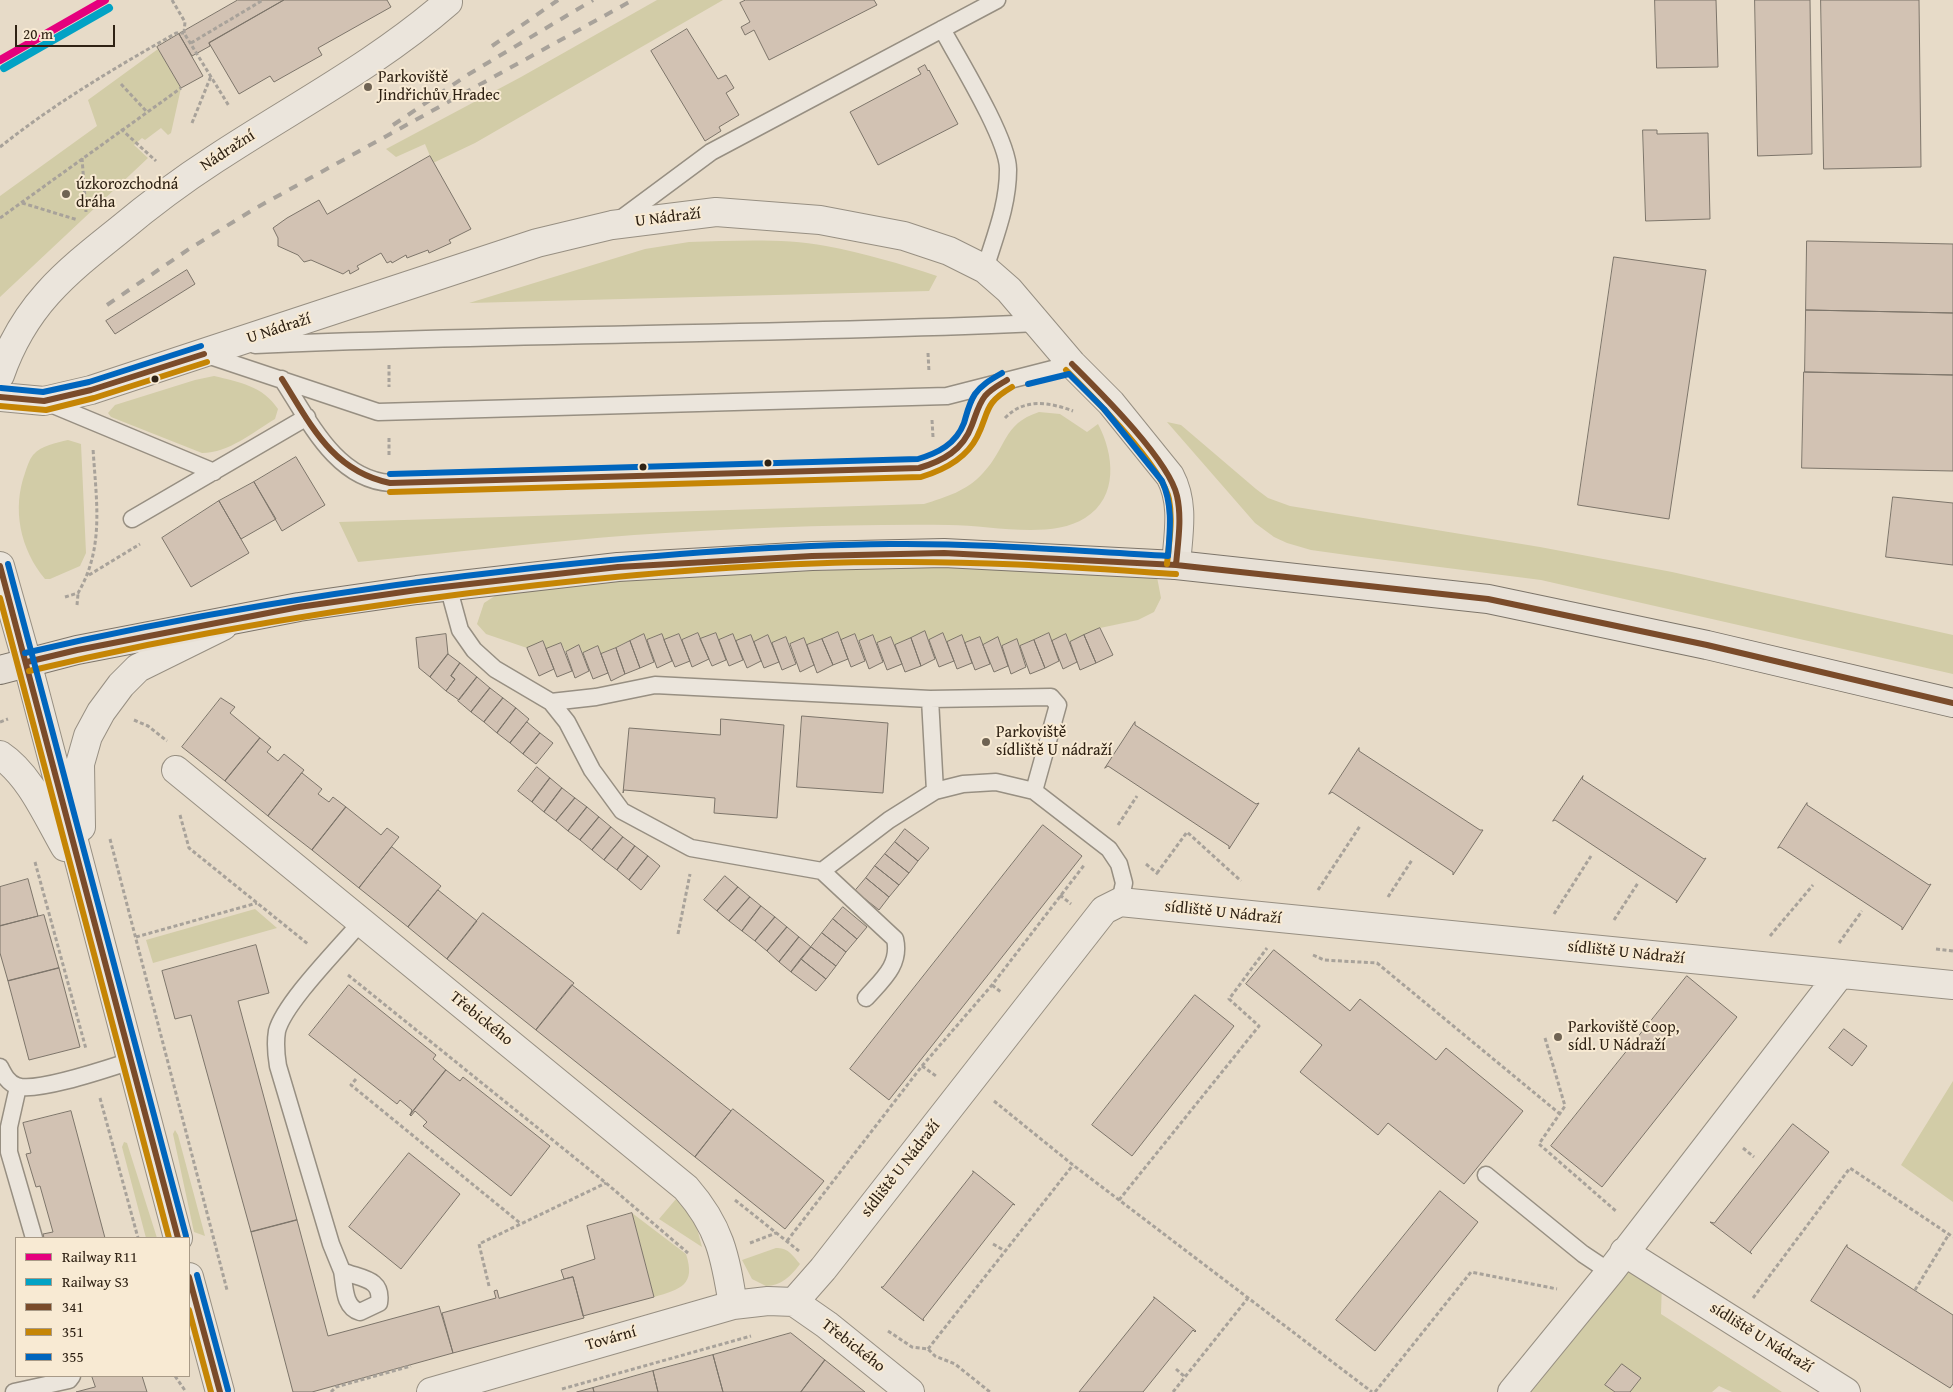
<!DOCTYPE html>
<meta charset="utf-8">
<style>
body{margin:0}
#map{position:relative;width:1953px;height:1392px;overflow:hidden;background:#e7dbc8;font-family:"Gentium Book Plus",serif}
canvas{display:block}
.legend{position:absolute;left:15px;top:1237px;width:175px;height:140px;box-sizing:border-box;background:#f8ead3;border:1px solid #a89a87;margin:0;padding:6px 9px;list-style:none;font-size:15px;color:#2f2214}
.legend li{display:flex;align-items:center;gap:10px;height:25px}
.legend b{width:25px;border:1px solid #a89a87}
.scale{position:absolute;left:15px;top:25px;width:100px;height:22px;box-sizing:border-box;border:2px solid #2f2214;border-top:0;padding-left:6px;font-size:15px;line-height:18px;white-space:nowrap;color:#2f2214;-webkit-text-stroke:4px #f8ead3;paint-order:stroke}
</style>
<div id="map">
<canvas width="1953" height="1392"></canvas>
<ul class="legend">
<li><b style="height:6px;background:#e5007d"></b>Railway R11</li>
<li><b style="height:6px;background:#02a2c5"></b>Railway S3</li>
<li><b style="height:6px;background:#7a4b2a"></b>341</li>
<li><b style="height:6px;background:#c58505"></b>351</li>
<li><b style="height:6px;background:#0065bd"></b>355</li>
</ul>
<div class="scale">20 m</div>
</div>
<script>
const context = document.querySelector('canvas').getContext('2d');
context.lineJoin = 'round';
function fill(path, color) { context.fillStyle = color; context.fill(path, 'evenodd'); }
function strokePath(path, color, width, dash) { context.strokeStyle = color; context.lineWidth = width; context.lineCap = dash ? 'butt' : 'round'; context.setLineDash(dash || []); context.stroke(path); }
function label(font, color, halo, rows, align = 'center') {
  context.font = font + ' "Gentium Book Plus",serif'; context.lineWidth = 4; context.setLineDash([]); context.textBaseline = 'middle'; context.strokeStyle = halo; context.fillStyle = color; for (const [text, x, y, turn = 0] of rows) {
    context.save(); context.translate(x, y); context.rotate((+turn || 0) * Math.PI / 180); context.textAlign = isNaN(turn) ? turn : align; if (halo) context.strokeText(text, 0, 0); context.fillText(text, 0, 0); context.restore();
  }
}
const green = new Path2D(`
 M657,0H723L475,143L433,163L425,144L396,157L386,149L521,77Z
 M158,49L181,88L171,133L168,135L161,128L145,140L142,138L134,145L148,158L0,297V196L97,126L88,100Z
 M689,242C734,241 782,238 826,246C864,253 901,264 937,276L929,291L469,303L645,249Z
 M214,376C239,382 263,386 278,409L275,419C253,432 229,453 202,453L111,417L108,413L115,405L195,380Z
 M1039,412L1060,414L1087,432L1098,424C1114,454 1119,497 1085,518C1050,540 990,525 949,525C844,524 739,528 634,535C542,542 450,553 358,562L339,522L924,504C946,497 967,491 983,473C1007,448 1002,424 1039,412Z
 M1167,422L1181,425L1256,489L1268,498L1290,506L1540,547L1672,572L1953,635V674L1541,580L1354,556L1311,550L1287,543L1274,537L1255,523Z
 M68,440L81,444L86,553L80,566L50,579H45C20,549 12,509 25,473C27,467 29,460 33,455C42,445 56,443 68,440Z
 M942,566L1157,577L1161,598L1154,612L1138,620L1100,628L1070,642L1066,634L1052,641L1048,633L1020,646L1017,639L1002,646L998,638L983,645L979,637L965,643L962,635L947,642L943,633L929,640L925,632L895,645L891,637L877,643L873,635L859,641L855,634L841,640L838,632L807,645L804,638L790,644L786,637L772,643L768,635L754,642L751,635L736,641L733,634L719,640L716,633L700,639L697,633L682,640L679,634L664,640L661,634L647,640L644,634L601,654L597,646L583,653L579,645L566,652L561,643L546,649L543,641L527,648L486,634L477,624L484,603L498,594L619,578Z
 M255,909L277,928L153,963L146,940Z
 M1953,1081V1202L1901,1165Z
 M175,1130L178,1135L205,1236L194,1232L173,1134Z
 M124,1142L127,1143L157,1238H146L122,1147Z
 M676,1199L694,1217L702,1247L659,1219Z
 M632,1213L686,1254C696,1285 681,1289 654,1297Z
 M776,1248C788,1247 793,1256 800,1264C791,1276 781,1286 766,1286L752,1279L742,1260Z
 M1629,1272L1640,1273L1662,1281L1661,1314L1782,1392H1732L1719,1386L1712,1392H1530L1609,1282L1618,1276Z`);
const building = new Path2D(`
 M238,0H284L209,43L210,46L192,56L179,34Z
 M284,0H387L391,7L318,48L322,55L274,82L270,76L239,94L209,43Z
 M746,0H874L877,5L769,60L754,30L745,35L741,27L750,22L740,3Z
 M1655,0H1716L1718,67L1657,68Z
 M1755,0H1810L1812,154L1758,156Z
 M1821,0H1919L1921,167L1824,169Z
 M687,29L718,79L726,75L734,88L726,93L739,115L719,127L721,131L705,141L651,51Z
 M179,34L203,76L181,88L157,47Z
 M925,65L928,71L929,70L958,124L878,165L850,112L921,74L918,69Z
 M1643,130H1657V134L1708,133L1710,219L1646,221Z
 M430,156L471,229L449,240L451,243L429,253L428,250L407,258L406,255L392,263L391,261L387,263L381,253L357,266L359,269L350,274L349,270L343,274L311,260L304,262L298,255L278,246V238L273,228L287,218L319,200L327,214Z
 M1807,241L1953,244V313L1806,310Z
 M1614,257L1706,270L1669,519L1578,505Z
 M187,270L195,284L115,334L106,321Z
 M1806,310L1953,313V375L1805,372Z
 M1804,372L1953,375V471L1802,468Z
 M296,457L325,505L282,531L254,482Z
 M254,482L276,519L241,539L219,501Z
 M1893,497L1953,503V565L1886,557Z
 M219,501L249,553L191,587L162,538Z
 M1100,628L1113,655L1096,663L1084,635Z
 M925,631L935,659L921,666L911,638Z
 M838,632L848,659L833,665L822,639Z
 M698,633L709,659L692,667L682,640Z
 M716,633L726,660L712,666L700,639Z
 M943,633L954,661L939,667L929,640Z
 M1049,633L1059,661L1045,668L1034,640Z
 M446,634L448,654L430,677L419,668L416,638Z
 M644,634L654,662L640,668L630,641Z
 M662,634L672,661L657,668L647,640Z
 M679,634L690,661L675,667L664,640Z
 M733,634L743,660L729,666L719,640Z
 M855,634L865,661L851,667L841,640Z
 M1066,634L1077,662L1063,669L1052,641Z
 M751,635L761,661L747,668L736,641Z
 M768,635L779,662L764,668L754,642Z
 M873,635L883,662L869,669L859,641Z
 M962,635L972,663L957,669L947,642Z
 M1084,635L1096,663L1080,670L1070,642Z
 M786,637L796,664L782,670L772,643Z
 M891,637L902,664L887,670L877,643Z
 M980,637L990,664L975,670L965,643Z
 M998,637L1008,666L994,672L983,645Z
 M804,638L814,665L800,672L790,644Z
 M911,638L921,666L905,672L895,645Z
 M822,639L833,665L817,673L807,645Z
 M1017,639L1026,667L1011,674L1002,646Z
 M1034,640L1045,668L1030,674L1020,646Z
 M543,641L554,669L539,676L527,648Z
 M630,641L640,668L625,674L616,648Z
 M561,643L572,671L557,677L546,649Z
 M579,645L589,671L575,678L566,652Z
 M598,646L608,673L593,679L583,653Z
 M616,648L625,674L611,681L601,654Z
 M448,654L460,663L451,676L455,679L446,691L430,677Z
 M460,663L477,677L459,700L446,691L455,679L451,676Z
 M477,677L490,688L471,712L458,701Z
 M490,688L503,698L484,722L471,712Z
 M221,698L235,707L230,713L260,738L225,781L182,747Z
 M503,698L516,708L497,733L484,722Z
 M516,708L529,719L510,743L497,733Z
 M802,716L888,723L883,793L797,787Z
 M721,719L784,725L777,818L714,813L715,798L624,790L623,793L629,728L720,735Z
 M527,722L540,733L523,754L510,743Z
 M1135,722V725L1256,804L1259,803L1229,849V846L1108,766L1105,768Z
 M540,733L553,743L536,764L523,754Z
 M260,738L271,747L267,752L278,761L284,754L304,770L268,816L225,781Z
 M1359,748V751L1480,830H1483L1453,875V872L1332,792L1329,794Z
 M537,767L550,778L532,802L518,791Z
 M302,773L322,789L318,794L329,802L333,797L346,807L312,850L268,816Z
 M1583,776L1582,779L1704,859L1706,858L1676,903L1677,901L1555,820L1553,821Z
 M550,778L562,788L544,812L532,802Z
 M562,788L575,798L556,821L544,812Z
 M575,798L587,807L568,831L556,821Z
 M1807,803V805L1929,885L1931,884L1902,930V927L1780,847L1778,848Z
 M346,807L381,835L387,828L399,837L359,888L312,850Z
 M587,807L599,817L580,840L568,831Z
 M599,817L611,827L592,850L580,840Z
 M1043,825L1082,856L889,1100L850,1069Z
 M611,827L623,837L604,860L592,850Z
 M905,829L929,848L918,861L895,842Z
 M623,837L635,846L617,870L604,860Z
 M895,842L918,861L909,873L885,854Z
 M635,846L648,856L629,880L617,870Z
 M392,847L441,886L408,927L359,888Z
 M885,854L909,873L899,885L875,866Z
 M648,856L660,866L641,890L629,880Z
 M875,866L899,885L889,897L866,878Z
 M725,876L738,887L717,911L704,900Z
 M866,878L889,897L879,910L855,891Z
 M28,879L38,916L0,926V887Z
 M738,887L750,897L729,921L717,911Z
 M438,890L477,921L447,959L408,927Z
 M750,897L761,906L742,931L729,921Z
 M761,906L775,917L755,941L742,931Z
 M843,907L867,927L857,939L833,919Z
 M483,913L574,983L536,1030L447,959Z
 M44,915L59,968L8,981L0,953V926Z
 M775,917L787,927L767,951L755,941Z
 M833,919L857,939L846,952L822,933Z
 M787,927L799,937L779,962L767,951Z
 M822,933L846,952L836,966L811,947Z
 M799,937L811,947L791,972L779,962Z
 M256,945L269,993L238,1001L297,1220L251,1232L191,1015L175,1019L162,971Z
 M811,947L836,966L826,979L801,959Z
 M1274,950L1350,1011L1360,999L1436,1060L1446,1048L1523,1111L1464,1184L1388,1123L1378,1135L1300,1072L1322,1045L1246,984Z
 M801,959L826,979L816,991L791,972Z
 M59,968L80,1047L29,1060L8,981Z
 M1687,976L1737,1017L1602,1187L1551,1146Z
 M349,985L436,1055L433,1059L446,1070L410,1115L412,1110L400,1100L397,1104L309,1035Z
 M572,985L731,1111L695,1157L536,1030Z
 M1195,995L1234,1026L1132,1156L1092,1125Z
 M1844,1029L1867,1046L1852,1066L1829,1048Z
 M446,1070L460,1081L463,1077L550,1146L511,1196L423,1126L427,1122L415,1111L411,1116L410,1115Z
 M733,1109L824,1181L785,1229L695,1157Z
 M71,1111L105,1238H44L43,1234L53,1232L40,1186L36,1187L26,1154L31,1153L23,1123Z
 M1793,1124L1829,1152L1750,1252L1752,1254L1710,1222L1714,1223Z
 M409,1153L460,1194L401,1269L349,1227Z
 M973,1171L1015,1205L1013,1204L923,1319L924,1321L881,1287H883L973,1173Z
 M1440,1191L1478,1222L1375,1351L1336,1320Z
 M632,1213L654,1297L583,1316L573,1277L564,1279L561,1270L595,1259L587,1226Z
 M297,1220L328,1336L439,1306L453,1353L312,1392H293L251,1232Z
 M1847,1245V1247L1953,1315V1384L1950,1388L1811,1301Z
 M573,1277L584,1318L453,1353L442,1313L496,1298L494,1291L497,1290L499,1298Z
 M1154,1297L1196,1331L1195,1332L1193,1330L1143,1392H1079L1154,1299Z
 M791,1333L825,1360L801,1392H723L713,1355Z
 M713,1355L723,1392H658L653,1371Z
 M825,1360L865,1392H801Z
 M1622,1364L1641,1378L1630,1392H1615L1605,1385Z
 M653,1371L658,1392H594L593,1388Z
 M92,1376H142L147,1392H76L95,1387Z
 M593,1388L594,1392H577Z`);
const path = new Path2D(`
 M172,0L185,22L184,33L229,106
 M191,43L263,0
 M121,84L147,112
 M192,123L211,76
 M121,129L156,161
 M0,147C55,103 115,68 176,33H184
 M82,158L86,212
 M22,203L78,220
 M0,218L181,88
 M928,353L929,372
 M389,365V387
 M1005,418C1024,398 1049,402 1073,411
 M932,420L933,437
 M389,438V457
 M89,575L140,544
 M65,597L78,593C105,547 96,500 93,448
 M77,605L78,594
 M134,720L148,726L167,741
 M0,722L8,719
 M180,815L189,848L308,944
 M1118,825L1137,796
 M110,839L227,1290
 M35,862L86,1049
 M1146,864L1158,874
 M1157,873L1187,832L1241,881
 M1318,890L1360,826
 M1060,895L1071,904
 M1388,897L1412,860
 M1554,914L1591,856
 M1614,920L1638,883
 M678,934L690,874
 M1770,936L1813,885
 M136,937L257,903
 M1839,943L1862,911
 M1936,949L1953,951
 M1313,955L1324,960L1377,963L1560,1114
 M348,975L606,1183L688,1253
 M992,985L1001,992
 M1545,1038L1565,1106L1539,1144L1617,1212
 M922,1066L936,1076
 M356,1079L351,1085L520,1223
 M100,1098L138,1238
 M994,1101L1073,1165L1372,1392
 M1743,1148L1754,1157
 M735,1200L799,1251
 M1119,1200L1259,1026L1229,999L1267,948
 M787,1241L922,1066L992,985L1085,864
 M750,1243L776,1233
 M993,1244L1005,1251
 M489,1286L479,1244L606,1183
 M1915,1290L1949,1234
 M1753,1298L1850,1168L1953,1237
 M888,1331L912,1347L928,1349L935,1356L955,1364L990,1392
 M928,1349L1073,1165
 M1176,1369L1185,1377
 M175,1376L186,1392
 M562,1389L751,1336
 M331,1392L336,1387L411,1366
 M1173,1392L1248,1298
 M1375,1392L1471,1272L1557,1289`);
const service = new Path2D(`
 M942,29C958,58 1009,141 1008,170C1008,205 995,236 985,269
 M618,221L711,152L997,0
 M255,345C516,333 777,335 1038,323
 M204,354L378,412L947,396L1072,364
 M282,379C309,420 335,479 390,483L919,468C940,462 959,454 969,434C979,415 979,396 999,385
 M46,402L214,472
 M132,519L307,417
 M448,586L460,630L474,650L495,669L551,702L567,722L592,770L622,811L691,848L822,871L895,939C901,965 882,980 866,998
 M930,699L935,791
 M551,702L596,697L655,685L930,699L1051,697L1058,705L1034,791
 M822,871L889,820L935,791L963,784L996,782L1034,791L1109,849L1119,864L1124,883L1120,902
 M0,1067C4,1075 8,1083 17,1086C37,1093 109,1068 131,1061
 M18,1087L9,1127V1152L34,1238
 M1486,1175L1583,1254L1610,1272
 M342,1271C345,1285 343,1307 360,1312L379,1303C383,1278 361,1279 342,1271L331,1244L278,1066C276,1054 275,1043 277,1031C284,1003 341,946 361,922
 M14,1392L69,1380L72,1376`);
const minor = new Path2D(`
 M0,375C24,306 64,274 118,231C149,205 181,181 215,159C294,107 377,64 448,2
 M0,397L44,401L91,390L537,243L612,225L716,212L820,220L904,236L949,251L985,269L1009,290L1072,364L1111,403L1170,476C1185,504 1178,535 1176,565
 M0,566L27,662L178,1238
 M0,755C30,775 47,816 65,847
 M176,770L686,1188C720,1227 725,1255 733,1305
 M81,827L80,764L88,736L101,712L121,685L138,668L223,626
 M1624,1252L1846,1392
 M189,1277L220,1392
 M794,1302L823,1269L1104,910L1120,902L1953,985
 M794,1302L827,1325L910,1392
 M431,1392L733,1305L768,1301L794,1302
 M1512,1392L1610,1272L1840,974`);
const primary = new Path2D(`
 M0,670L77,650L299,607L417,590L618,567L812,556L944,553L1176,565L1488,599L1707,645L1953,703`);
const rail = new Path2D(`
 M492,46L558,0
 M393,125L469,74L593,0
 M107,305L189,249L256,208L633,0`);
const bus1 = new Path2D(`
 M1072,364C1100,392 1169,460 1177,496C1182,518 1178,542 1176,565
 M282,379C311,425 332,471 390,483L919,468C943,461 963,450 972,425C976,415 978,405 985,396C991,389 999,385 1007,380
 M0,397L44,401L91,390L204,354
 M0,566L178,1238
 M27,662L77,650L299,607L417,590L618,567L812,556L944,553L1176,565L1488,599L1707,645L1953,703
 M189,1277L220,1392`);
const bus2 = new Path2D(`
 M1066,370C1092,396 1162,466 1169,499C1173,520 1169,543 1167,564
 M0,406L46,410L94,398L207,362
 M390,492L921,477C944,470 966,459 977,437C990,411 983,404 1012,387
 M0,598L169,1238
 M29,671C197,631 367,604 538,585C655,572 773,562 891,562C986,561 1081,568 1176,574
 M189,1310L211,1392`);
const bus3 = new Path2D(`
 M1,388L43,392L89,382L201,346
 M390,474L918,459C938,453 956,444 964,423C967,413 969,403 975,394C982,384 992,379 1002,373
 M8,564L186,1236
 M25,653C192,614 362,587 533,568C651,555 771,545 890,544C983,543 1075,551 1168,556C1170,530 1173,505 1162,481L1104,409L1069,374L1028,384
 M197,1275L228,1390`);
const rail1 = new Path2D(`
 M0,60L105,0`);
const rail2 = new Path2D(`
 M4,68L109,8`);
const markers = [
 [368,87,5,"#6f6353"],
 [66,194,5,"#6f6353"],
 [155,379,4.5,"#2f2214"],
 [768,463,4.5,"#2f2214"],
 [643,467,4.5,"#2f2214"],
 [986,742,5,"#6f6353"],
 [1558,1037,5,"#6f6353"]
];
const poiNames = [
 ["Parkoviště",378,78],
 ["Jindřichův Hradec",378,96],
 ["úzkorozchodná",76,185],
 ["dráha",76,203],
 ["Parkoviště",996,733],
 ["sídliště U nádraží",996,751],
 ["Parkoviště Coop,",1568,1028],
 ["sídl. U Nádraží",1568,1046]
];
const streetNames = [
 ["Nádražní",228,151,-33],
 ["U Nádraží",668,218,-7],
 ["U Nádraží",279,329,-18],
 ["sídliště U Nádraží",1223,913,6],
 ["sídliště U Nádraží",1626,953,6],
 ["Třebického",481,1019,39],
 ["sídliště U Nádraží",901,1169,-52],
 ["sídliště U Nádraží",1761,1338,32],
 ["Tovární",611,1339,-16],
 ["Třebického",853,1346,38]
];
fill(green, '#d2cca7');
fill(building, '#d2c2b3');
strokePath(building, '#7d756a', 1);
strokePath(service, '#978f82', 19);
strokePath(minor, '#978f82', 30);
strokePath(primary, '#7d756a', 30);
strokePath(path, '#a8a29a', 3, [4, 2.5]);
strokePath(service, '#ebe5dc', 16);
strokePath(minor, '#ebe5dc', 28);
strokePath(primary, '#e7e0d6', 28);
strokePath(rail, '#a8a29a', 4, [9, 9]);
strokePath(bus1, '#7a4b2a', 6);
strokePath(bus2, '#c58505', 6);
strokePath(bus3, '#0065bd', 6);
strokePath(rail1, '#e5007d', 8);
strokePath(rail2, '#02a2c5', 8);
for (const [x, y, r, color] of markers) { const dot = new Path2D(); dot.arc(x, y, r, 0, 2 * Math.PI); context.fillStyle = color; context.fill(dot); strokePath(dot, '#f8ead3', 2); }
label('16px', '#2f2214', '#f8ead3', poiNames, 'left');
label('16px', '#2f2214', '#f8ead3', streetNames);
</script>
